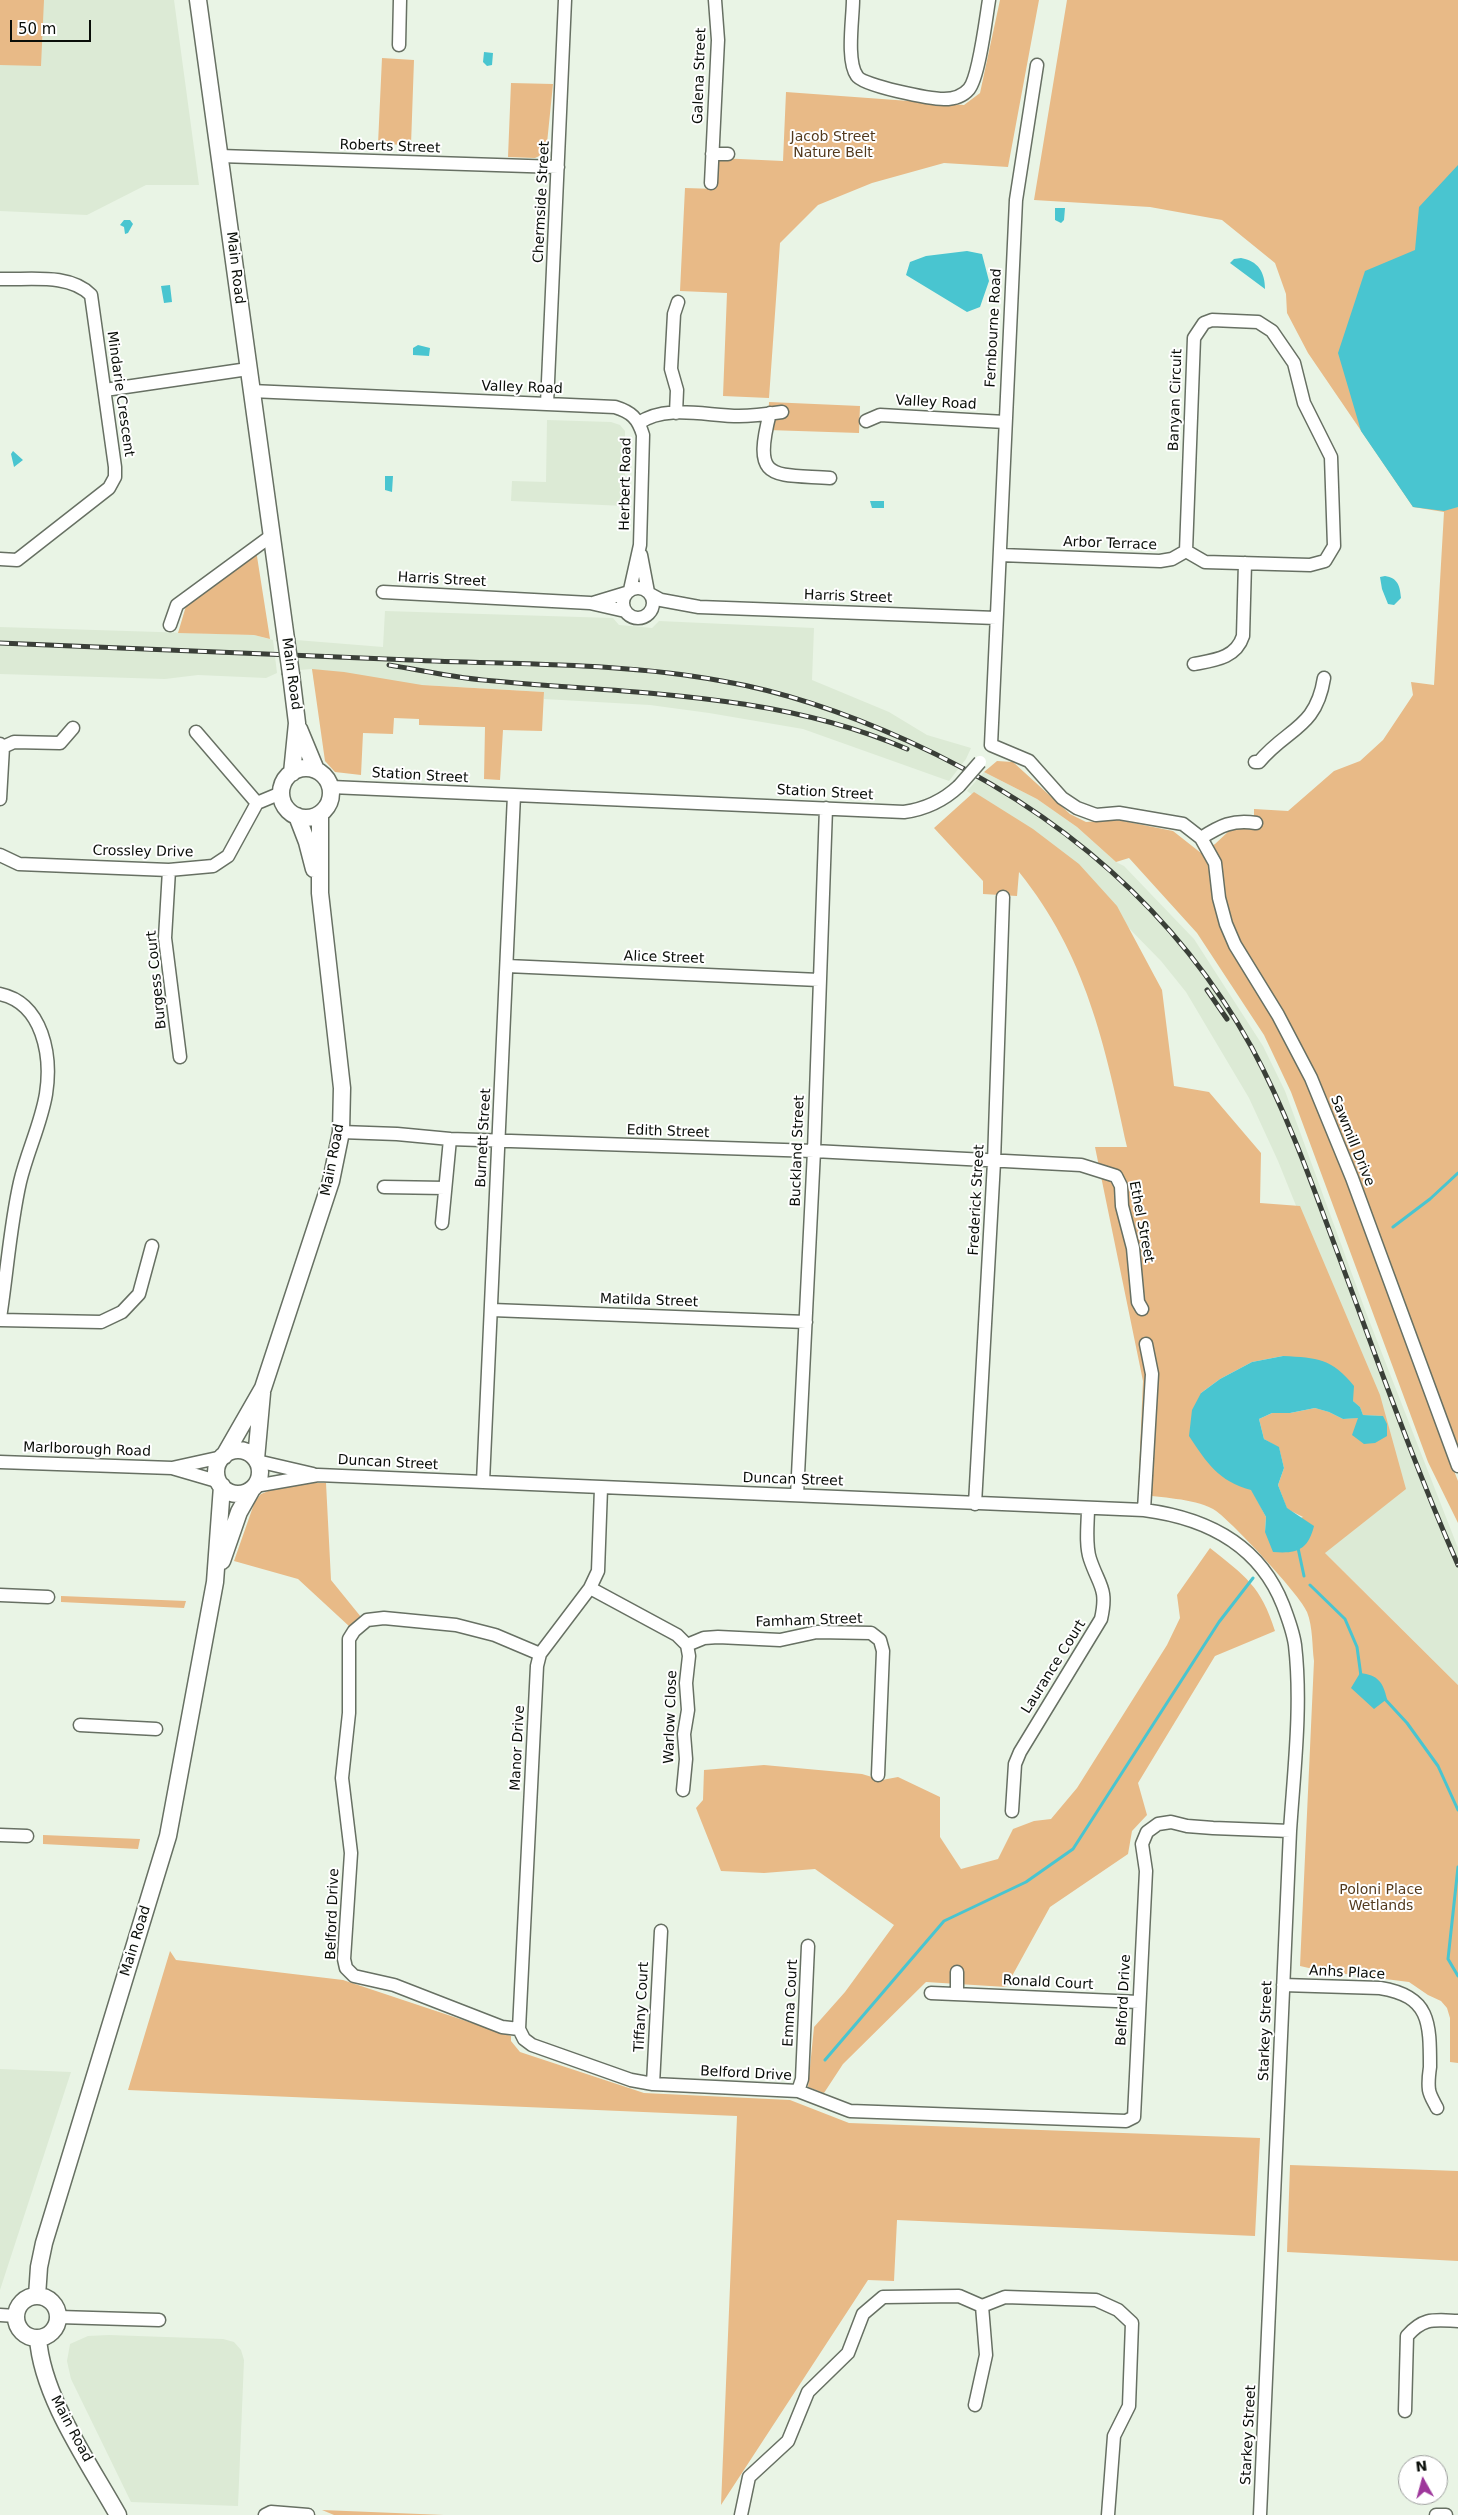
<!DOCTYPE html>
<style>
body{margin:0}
#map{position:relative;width:1458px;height:2515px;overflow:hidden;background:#e9f4e5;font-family:"DejaVu Sans",sans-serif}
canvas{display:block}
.north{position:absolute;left:1398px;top:2455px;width:50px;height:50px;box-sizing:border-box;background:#fff;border:1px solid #9d9f9d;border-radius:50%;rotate:353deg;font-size:14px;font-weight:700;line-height:20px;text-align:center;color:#0a0e09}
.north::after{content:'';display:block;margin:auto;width:18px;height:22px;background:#9e379b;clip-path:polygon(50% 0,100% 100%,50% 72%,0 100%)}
.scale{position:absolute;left:10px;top:20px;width:81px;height:22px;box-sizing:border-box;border:2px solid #0a0e09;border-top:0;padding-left:6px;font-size:15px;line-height:18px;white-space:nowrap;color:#0a0e09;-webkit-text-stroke:4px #fff;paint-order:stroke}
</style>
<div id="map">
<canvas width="1458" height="2515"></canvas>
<div class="north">N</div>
<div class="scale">50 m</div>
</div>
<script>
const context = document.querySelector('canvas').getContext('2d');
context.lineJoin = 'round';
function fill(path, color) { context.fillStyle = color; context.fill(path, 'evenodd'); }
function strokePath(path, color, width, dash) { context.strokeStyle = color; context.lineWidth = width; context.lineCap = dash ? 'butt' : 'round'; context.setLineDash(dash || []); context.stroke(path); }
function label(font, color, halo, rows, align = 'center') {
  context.font = font + ' "DejaVu Sans",sans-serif'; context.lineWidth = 4; context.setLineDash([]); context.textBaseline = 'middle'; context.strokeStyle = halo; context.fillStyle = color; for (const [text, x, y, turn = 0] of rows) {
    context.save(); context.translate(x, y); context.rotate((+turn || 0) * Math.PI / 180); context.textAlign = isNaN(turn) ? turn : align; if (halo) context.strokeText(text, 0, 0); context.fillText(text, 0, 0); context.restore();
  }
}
const built = new Path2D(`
 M0,0H174L199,185H146L87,215L0,211Z
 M547,420L611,422L620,425L625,431V506L511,501L512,481L546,482Z
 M385,611L613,618L619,625L652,628L659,621L814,628L812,680L889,712L927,735L971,748L966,759L949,781L803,729L709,713L650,705L544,699V692L422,685L315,687L312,669L300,670L296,640L383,647Z
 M0,627L254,635L273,640L277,673L266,678L198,675L165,679L0,674Z
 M984,772L1037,799L1077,827L1116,862L1124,866L1194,939L1263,1046L1285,1091L1367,1315L1458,1548V1685L1325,1553L1305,1228L1278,1161L1249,1098L1186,992L1161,961L1076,874L1037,840L967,791Z
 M0,2069L71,2072L0,2290Z
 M109,2335L223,2339L234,2342L241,2350L244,2360L238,2506L131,2502L71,2379L67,2361L70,2344L88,2336Z`);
const green = new Path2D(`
 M0,0H44L41,66L0,65Z
 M1000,0H1039L1008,167L944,163L872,183L818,205L780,243L769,398L723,396L727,293L680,291L685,188L716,189L718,158L783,161L786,92L964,105L980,93Z
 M1067,0H1458V1456L1449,1458L1458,1481V1523L1428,1462L1291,1092L1264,1035L1197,933L1129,858L1116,862L1077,827L1037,799L984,772L997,761L1013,762L1070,814L1086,822L1118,820L1173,831L1201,853L1215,844L1230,830L1251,827L1254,819V809L1288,811L1334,771L1360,761L1383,740L1413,695L1411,682L1434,685L1444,512L1413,507L1308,353L1287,313L1286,294L1275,263L1222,220L1150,207L1034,200Z
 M382,58L414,60L411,145L378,144Z
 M511,83L553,84L546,153L535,158L508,157Z
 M769,402L860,406L859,433L768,430Z
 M256,550L270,639L254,635L178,633L186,606Z
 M312,669L344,672L422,685L544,692L542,731L503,730L500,780L484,779L485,727L419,725V719L394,718L393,734L363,733L361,775L335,772L325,761Z
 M974,792L1033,829L1079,864L1117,906L1162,990L1174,1086L1209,1092L1261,1153L1260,1203L1300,1206L1380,1395L1406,1489L1325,1553L1458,1685V2063L1450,2062V2018L1447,2008L1441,2001L1428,1995L1409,1982L1322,1971L1300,1966L1314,1661C1312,1646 1313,1627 1307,1612C1302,1597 1228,1517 1213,1509C1192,1498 1161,1498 1138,1494L1143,1381L1095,1147H1127C1105,1045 1086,955 1019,872L1017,896L983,894V881L934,828ZM1283,1356L1353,1401L1360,1407L1363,1415L1383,1416L1343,1419L1329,1412L1315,1408L1290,1413H1272L1259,1419L1264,1439L1279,1448L1284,1468L1278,1485L1287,1509L1303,1517L1265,1532L1266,1517L1201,1393L1220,1379L1252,1362Z
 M288,1483H326L331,1580L361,1617L350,1627L298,1579L234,1561L255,1501L261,1494Z
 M1210,1548C1245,1576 1261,1586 1275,1631L1215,1656L1138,1783L1147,1815L1132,1831L1128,1854L1050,1907L1006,1987L926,1982L843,2064L824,2093L808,2087L814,2027L845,1992L894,1925L815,1869L764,1873L721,1871L696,1808L703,1800L704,1770L764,1765L862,1774L882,1780L898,1777L940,1797V1837L961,1869L998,1859L1013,1829L1034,1821L1051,1819L1077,1788L1167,1645L1180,1618L1177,1595Z
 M61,1596L186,1601L184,1608L61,1602Z
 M43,1835L140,1839L138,1849L43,1844Z
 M170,1951L176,1960L343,1980L511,2036V2041L520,2052L644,2093L790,2100L849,2123L1260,2138L1255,2236L897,2220L894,2281L868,2280L721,2505L737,2116L128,2090Z
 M1290,2165L1458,2171V2261L1287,2252Z
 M322,2510L444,2515H334Z`);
const water = new Path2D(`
 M484,52L493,53L492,65L487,66L483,62Z
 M1458,165V507L1444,511L1413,507L1361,431L1338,353L1365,271L1415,250L1419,207Z
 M1055,208H1065L1064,220L1061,223L1055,220Z
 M124,220H130L133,224L128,233L125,234L124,227L120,225Z
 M967,251L982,254L989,281L980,307L967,312L906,275L910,262L926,256Z
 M1241,258C1258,261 1265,272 1265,289L1230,263L1234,259Z
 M170,285L172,302L164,303L161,286Z
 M418,345L430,348L429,356L413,355V348Z
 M13,451L23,460L14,467L11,454Z
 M385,476H393L392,492L385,490Z
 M870,501H884V508H872Z
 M1385,576C1398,578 1400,586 1401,598L1394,605L1388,604L1382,589L1380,577Z
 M1283,1356C1318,1358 1331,1358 1354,1386L1353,1401L1360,1407L1363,1415L1383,1416L1387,1424V1436L1375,1443L1364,1444L1352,1435L1358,1418L1343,1419L1329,1412L1315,1408L1290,1413H1272L1259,1419L1264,1439L1279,1447L1284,1468L1278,1485L1287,1508L1314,1526C1308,1550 1297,1554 1273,1552L1265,1532L1266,1517L1251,1490C1218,1481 1207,1463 1189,1436L1192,1410L1201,1393L1220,1379L1252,1362Z
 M1360,1673C1378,1675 1383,1682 1387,1699L1374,1709L1351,1688Z`);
const stream = new Path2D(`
 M1393,1227L1430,1199L1458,1173
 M1298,1548L1304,1576
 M1310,1585L1345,1619L1357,1647L1361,1676
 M1383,1697L1407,1723L1438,1766L1458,1810
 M1458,1867L1448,1959L1458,1976
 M825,2060L944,1921L1026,1882L1073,1849L1219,1622L1253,1578`);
const minor = new Path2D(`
 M853,0C853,18 846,61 857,76C863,86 931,99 944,99C953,99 963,96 969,89C979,77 986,18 989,0
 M399,45L400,0
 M712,154H728
 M220,156L558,167
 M711,183L718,40L715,0
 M0,279C30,280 69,273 91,295L115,467V477L109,488L17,560L0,559
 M105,390L248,369
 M251,391L615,407C631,412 638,418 643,435L640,545L630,590
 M547,404L565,0
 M676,413L677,390L671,369L674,314L678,302
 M770,413C752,482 772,474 830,478
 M866,421L880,415L1005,422
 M639,423C666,404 707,416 739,416C753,416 768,414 782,412
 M641,555L648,592
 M1000,555L1160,561L1172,559L1186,551L1205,562L1310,565L1325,561L1334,546L1331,457L1304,403L1294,363L1272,331L1258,322L1212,320L1204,323L1194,338L1186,551
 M623 603a15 15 0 1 1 30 0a15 15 0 1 1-30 0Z
 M383,592L590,603L625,611
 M650,594L661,600L699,607L996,618
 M593,603L626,593
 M170,625L177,605L271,536
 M1194,664C1215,660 1236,658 1243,636L1245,563
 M196,732L257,803
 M0,744L3,747L14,742L60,743L73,728
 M991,745L1016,200L1037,65
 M991,745L1029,761L1062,798L1077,808L1096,815L1119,813L1183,824L1201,838C1220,826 1233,819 1256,823
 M1255,762H1259C1287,728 1316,729 1324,678
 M331,787L904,812C926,809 943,801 959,786
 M0,799L3,747
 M1201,838L1215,863L1219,898L1226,924L1235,945L1278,1015L1311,1078L1352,1178L1458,1466
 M0,855L19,864L169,870L213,866L228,856L257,803L281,793
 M169,870L165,938L180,1057
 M507,966L819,980
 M0,994C43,1003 52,1056 46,1094C41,1124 27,1152 20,1182C10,1226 7,1273 0,1318
 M341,1132L397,1134L450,1139L814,1151L1081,1165L1116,1176L1121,1186L1122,1206L1133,1248L1138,1302L1142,1309
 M384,1187L445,1188
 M442,1223L450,1139
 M492,1310L806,1322
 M0,1320L101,1322L122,1312L139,1294L152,1246
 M257,1461L313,1474
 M0,1462L172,1468L220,1482
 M172,1468L222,1457
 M483,1482L514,795
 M255,1486L318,1475L1144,1510C1206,1518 1259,1544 1283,1605C1288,1618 1293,1631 1295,1645C1302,1706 1294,1770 1290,1831L1260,2515
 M797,1495L814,1151L826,808
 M975,1504L994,1162L1003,897
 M1144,1510L1152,1374L1146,1344
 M590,1588L677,1635L687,1645L704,1638L718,1637L780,1640L817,1632L871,1633L880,1640L883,1651L878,1775
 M0,1595L48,1597
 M540,1654L495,1635L456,1625L384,1618L367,1620L354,1631L349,1639V1713L342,1778L351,1853L344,1959L346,1968L354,1976L394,1985L502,2027L519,2029L524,2039L532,2045L631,2080L653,2084L798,2091L850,2111L1126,2121L1134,2117L1146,1871L1142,1844L1147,1832L1158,1824L1171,1822L1187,1826L1213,1828L1290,1831
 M80,1725L156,1729
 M683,1790L686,1759L684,1734L688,1710L686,1683L689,1656L687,1645
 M1012,1811L1015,1764L1020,1752L1101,1619C1108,1588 1099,1586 1090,1559C1085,1544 1088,1523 1088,1508
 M0,1835L27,1836
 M1283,1985L1380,1988C1430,1996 1430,2022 1430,2067C1429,2074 1428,2083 1429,2090C1430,2096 1434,2102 1437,2108
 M931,1993L1139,2002
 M957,1994V1972
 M519,2029L537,1666L540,1654L590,1588L598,1571L601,1488
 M653,2084L661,1931
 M798,2091L802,2079L808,1946
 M0,2315L16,2316
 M59,2317L159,2320
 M975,2405L986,2355L982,2306
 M1405,2411L1407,2336C1424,2317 1434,2320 1458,2321
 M265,2515L271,2512L308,2515
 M741,2515L749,2477L788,2441L808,2392L848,2353L863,2314L883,2297L959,2296L982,2306L1005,2297L1096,2300L1118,2310L1132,2323L1129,2406L1114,2436L1108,2515
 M1436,2515H1446`);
const major = new Path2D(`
 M198,0L286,639
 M291,674L297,723L292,773
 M299,729L316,770
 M281 793a25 25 0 1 1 50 0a25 25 0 1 1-50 0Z
 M297,816L307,842L314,869
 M216 1472a22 22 0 1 1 44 0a22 22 0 1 1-44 0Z
 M224,1456L263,1388L331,1181L341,1132L342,1088L320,893V814
 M256,1459L262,1393
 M222,1561L239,1512L252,1489
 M16 2317a21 21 0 1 1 42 0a21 21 0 1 1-42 0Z
 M37,2296L39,2267L44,2243L168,1836L215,1582L222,1486
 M38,2338C42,2397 89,2463 118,2515`);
const rail = new Path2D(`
 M0,643C137,649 274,654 410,660C514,665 620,662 722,681C787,692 848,714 908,741C1053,807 1174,907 1252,1048C1286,1111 1310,1178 1335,1246C1375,1353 1412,1460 1458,1565
 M389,665C420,670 451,677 483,680C626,694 773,691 907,749
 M1207,990L1227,1019`);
const minorBridge = new Path2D(`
 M959,786L980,762`);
const majorBridge = new Path2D(`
 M286,639L291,674`);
const streetNames = [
 ["Galena Street",700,76,-88],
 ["Roberts Street",390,147,2],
 ["Chermside Street",542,202,-87],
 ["Main Road",235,268,83],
 ["Fernbourne Road",994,328,-87],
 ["Valley Road",522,388,2],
 ["Mindarie Crescent",120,394,82],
 ["Banyan Circuit",1176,400,-88],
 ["Valley Road",936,403,3],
 ["Herbert Road",626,484,-89],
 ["Arbor Terrace",1110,544,2],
 ["Harris Street",442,580,3],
 ["Harris Street",848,597,2],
 ["Main Road",291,674,82],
 ["Station Street",420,776,3],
 ["Station Street",825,793,3],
 ["Crossley Drive",143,852,1],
 ["Alice Street",664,958,2],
 ["Burgess Court",157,980,-96],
 ["Edith Street",668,1132,2],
 ["Burnett Street",484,1138,-87],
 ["Sawmill Drive",1352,1141,68],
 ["Buckland Street",798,1151,-88],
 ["Main Road",333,1160,-79],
 ["Frederick Street",977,1200,-87],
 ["Ethel Street",1141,1222,79],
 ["Matilda Street",649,1301,2],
 ["Marlborough Road",87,1450,2],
 ["Duncan Street",388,1463,3],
 ["Duncan Street",793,1480,2],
 ["Famham Street",809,1621,-2],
 ["Laurance Court",1054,1667,-58],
 ["Warlow Close",671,1717,-88],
 ["Manor Drive",518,1748,-87],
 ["Belford Drive",333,1914,-88],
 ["Main Road",136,1941,-73],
 ["Anhs Place",1347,1973,3],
 ["Ronald Court",1048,1983,3],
 ["Belford Drive",1124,2000,-87],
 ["Emma Court",791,2003,-87],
 ["Tiffany Court",642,2007,-87],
 ["Starkey Street",1266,2031,-88],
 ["Belford Drive",746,2074,3],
 ["Main Road",71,2429,62],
 ["Starkey Street",1249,2435,-87]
];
const parkNames = [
 ["Jacob Street",833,137],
 ["Nature Belt",833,153],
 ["Poloni Place",1381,1890],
 ["Wetlands",1381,1906]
];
fill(built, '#dcead5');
fill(green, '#e8ba87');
fill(water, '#49c5d0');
strokePath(stream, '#49c5d0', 3);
strokePath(minor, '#677063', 15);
strokePath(major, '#677063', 19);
strokePath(minor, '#fff', 12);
strokePath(major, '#fff', 16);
strokePath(rail, '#3a3f38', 5);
strokePath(rail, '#fff', 3, [9]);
strokePath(minorBridge, '#677063', 15, []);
strokePath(majorBridge, '#677063', 19, []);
strokePath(minorBridge, '#fff', 12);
strokePath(majorBridge, '#fff', 16);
label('14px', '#0a0e09', '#fff', streetNames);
label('14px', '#533a1d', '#fff', parkNames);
</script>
